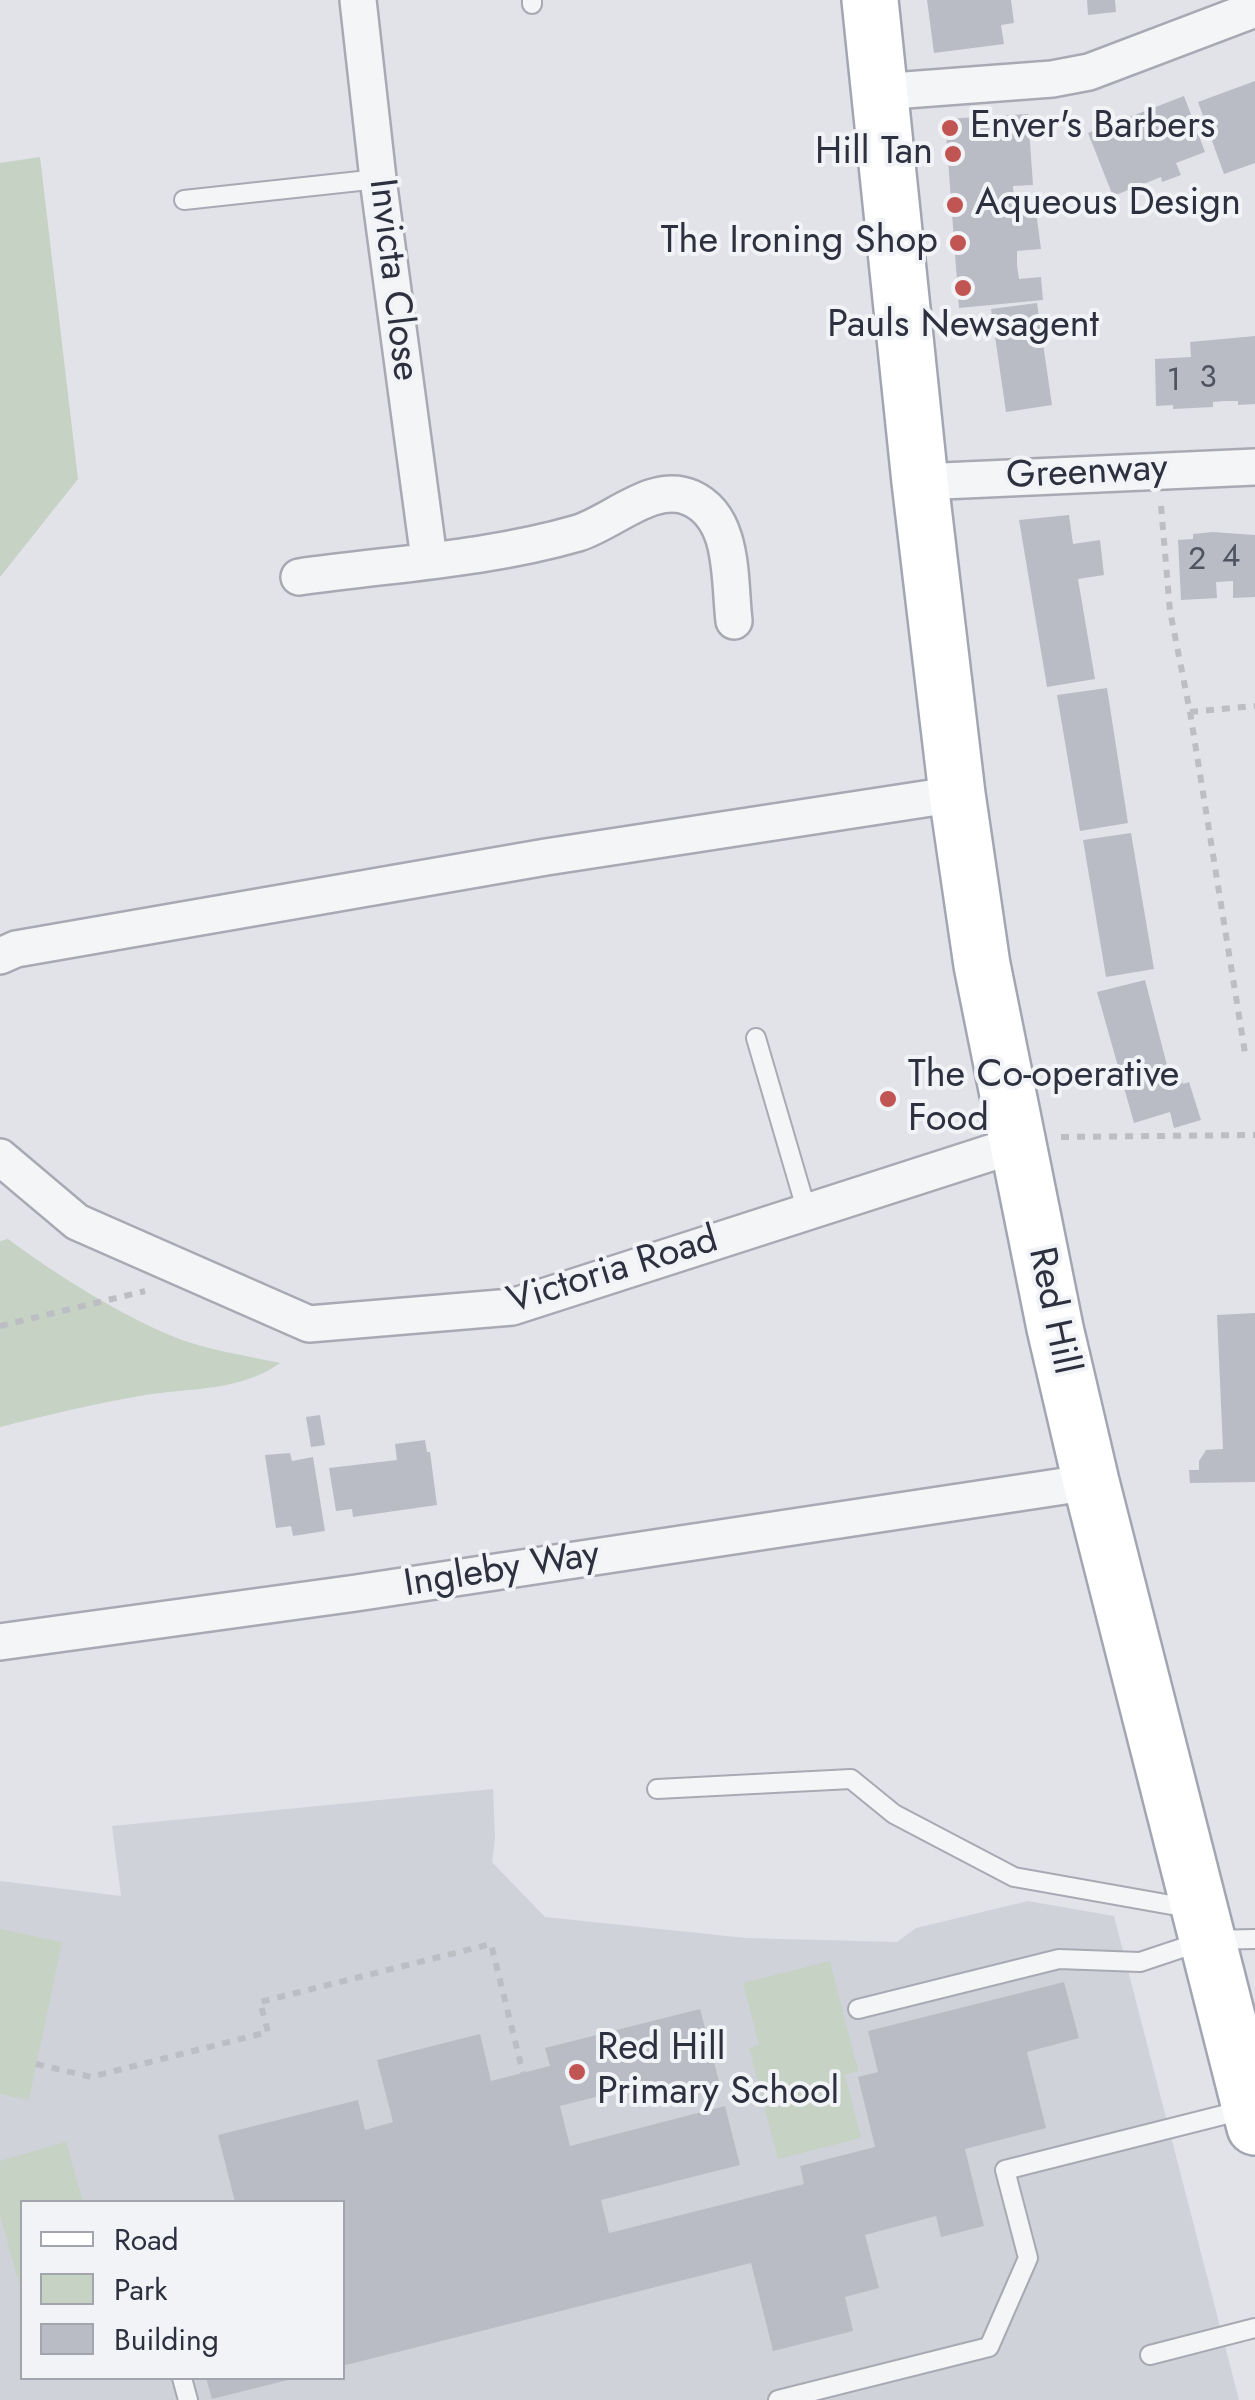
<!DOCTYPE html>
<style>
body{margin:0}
#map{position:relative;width:1255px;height:2400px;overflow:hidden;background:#e2e3e9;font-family:Jost,sans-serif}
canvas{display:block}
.legend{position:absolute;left:20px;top:2200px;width:325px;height:180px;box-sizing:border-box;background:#f1f3f6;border:2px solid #a2a5ad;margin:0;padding:12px 18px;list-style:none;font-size:30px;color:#2c303f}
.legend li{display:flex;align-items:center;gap:20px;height:50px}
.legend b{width:50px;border:2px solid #a2a5ad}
</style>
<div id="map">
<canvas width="1255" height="2400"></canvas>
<ul class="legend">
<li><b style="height:12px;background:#fff"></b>Road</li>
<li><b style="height:28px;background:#c5d2c4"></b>Park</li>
<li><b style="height:28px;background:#babcc5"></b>Building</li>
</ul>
</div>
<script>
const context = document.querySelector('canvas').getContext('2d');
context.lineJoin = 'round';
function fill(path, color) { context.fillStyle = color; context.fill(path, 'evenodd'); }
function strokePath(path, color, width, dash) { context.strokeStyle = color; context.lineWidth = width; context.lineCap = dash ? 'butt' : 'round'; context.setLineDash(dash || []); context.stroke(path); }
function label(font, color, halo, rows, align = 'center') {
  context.font = font + ' Jost,sans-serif'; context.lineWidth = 8; context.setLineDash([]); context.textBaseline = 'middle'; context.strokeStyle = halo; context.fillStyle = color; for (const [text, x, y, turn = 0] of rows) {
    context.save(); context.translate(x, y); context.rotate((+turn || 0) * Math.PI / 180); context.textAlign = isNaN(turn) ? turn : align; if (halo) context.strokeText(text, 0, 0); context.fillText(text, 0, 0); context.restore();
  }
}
const built = new Path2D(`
 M493,1789L495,1838L492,1862L545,1917L746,1938L897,1942L916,1928L1028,1901L1114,1916L1239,2400H0V1881L121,1896L112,1826ZM22,2202H342V2378H22Z`);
const green = new Path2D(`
 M40,157L78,479L0,577V163Z
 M8,1239C53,1273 130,1321 182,1340C213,1351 248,1356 280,1363C241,1391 191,1388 145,1395C97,1403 48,1415 0,1427V1241Z
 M0,1929L62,1942L29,2100L0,2094Z
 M830,1961L858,2071L845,2075L861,2138L778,2159L749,2048L759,2045L743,1983Z
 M66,2142L83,2202H22V2295L0,2215V2161Z`);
const building = new Path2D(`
 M927,0H1011L1014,23L1001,25L1004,44L934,53Z
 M1087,0H1115L1116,12L1088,15Z
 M1255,81V163L1224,174L1198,102Z
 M1184,96L1205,152L1176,163L1181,175L1162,182L1161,177L1113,196L1088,133Z
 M1028,114L1033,185L1013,186L1014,199L1034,197L1041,249L1017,251V265L1019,279L1041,277L1043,300L959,308L945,119Z
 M1037,303L1052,405L1006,412L991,309Z
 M1255,336V404L1238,405V401H1226L1213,402V407L1173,409V405L1156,406L1155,359L1191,357L1190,342Z
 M1069,515L1073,544L1100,540L1104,575L1078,579L1095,679L1047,687L1019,520Z
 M1213,532L1255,535V597L1233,598V581L1216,582L1217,598L1181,600L1178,540L1193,539V534Z
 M1107,688L1128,823L1080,831L1057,695Z
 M1131,833L1154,969L1106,977L1083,840Z
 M1145,980L1170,1077L1180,1073L1183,1084L1189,1082L1201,1120L1174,1128L1170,1112L1134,1123L1097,992Z
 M1255,1313V1482L1190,1483L1189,1470H1199V1461L1206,1450L1223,1449L1217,1315Z
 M320,1415L325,1445L311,1447L306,1417Z
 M425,1440L427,1452H430L437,1505L353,1517L352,1509L336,1511L329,1468L397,1460L395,1444Z
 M290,1453L292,1461L313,1457L325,1531L293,1536L291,1526L276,1528L265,1455Z
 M1064,1982L1079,2038L1027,2052L1046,2128L965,2149L984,2226L941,2237L936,2216L865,2235L879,2288L845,2297L853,2331L773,2351L751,2263L342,2366V2202H235L218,2135L358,2100L365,2130L393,2122L377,2060L480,2034L491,2081L550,2066L545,2048L700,2009L720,2085L663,2100L658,2081L560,2106L570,2146L725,2106L740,2165L601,2200L609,2233L804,2184L800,2166L875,2147L858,2077L878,2072L868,2031Z
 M206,2378H292V2379L212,2399Z`);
const path = new Path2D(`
 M1161,506L1170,611L1190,712L1245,1053
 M1190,712L1255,706
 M1061,1137L1255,1135
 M0,1326L145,1291
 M36,2064L91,2077L268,2032L260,2002L491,1944L523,2073`);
const lane = new Path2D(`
 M532,0V4
 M184,200L378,179
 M756,1038L807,1212
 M657,1789L851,1779L894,1814L1014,1877L1194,1909
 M858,2009L1059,1959L1140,1962L1206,1940L1255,1939
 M1150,2355L1255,2328
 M182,2378L188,2400
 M778,2400L989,2347L1028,2258L1005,2170L1247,2109`);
const street = new Path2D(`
 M358,0L378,179L429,559
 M879,92L1052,79L1089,72L1255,9
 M920,482L1255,467
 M299,577C391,564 489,559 578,533C613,522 654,481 691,498C735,518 729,579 734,621
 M0,956L16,949L546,857L957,794
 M0,1157L77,1222L309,1324L512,1307L1018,1144
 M0,1642L356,1593L1091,1482`);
const primary = new Path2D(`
 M870,0L920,482L957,794L982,965L1055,1328L1091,1482L1255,2127`);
const markers = [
 [950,128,10,"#c05554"],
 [953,154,10,"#c05554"],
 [955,205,10,"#c05554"],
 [958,243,10,"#c05554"],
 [963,288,10,"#c05554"],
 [888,1099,10,"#c05554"],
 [577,2072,10,"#c05554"]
];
const numberNames = [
 ["3",1208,379],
 ["1",1174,382],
 ["4",1231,558],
 ["2",1197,561]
];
const poiNames = [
 ["Enver's Barbers",970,128],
 ["Hill Tan",933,154,"right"],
 ["Aqueous Design",975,205],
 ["The Ironing Shop",938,243,"right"],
 ["Pauls Newsagent",963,327,"center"],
 ["The Co-operative",908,1077],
 ["Food",908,1121],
 ["Red Hill",597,2050],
 ["Primary School",597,2094]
];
const streetNames = [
 ["Invicta Close",392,280,83],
 ["Greenway",1087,474,-3],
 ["Victoria Road",613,1272,-17],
 ["Red Hill",1052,1311,78],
 ["Ingleby Way",502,1571,-9]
];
fill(built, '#d0d2da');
fill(green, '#c5d2c4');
fill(building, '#babcc5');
strokePath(lane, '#a8aab3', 22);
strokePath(street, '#a8aab3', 40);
strokePath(primary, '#a2a6b3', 60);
strokePath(path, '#bcbec3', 6, [8, 8]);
strokePath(lane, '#f4f5f7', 18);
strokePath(street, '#f4f5f7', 35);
strokePath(primary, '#fff', 55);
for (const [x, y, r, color] of markers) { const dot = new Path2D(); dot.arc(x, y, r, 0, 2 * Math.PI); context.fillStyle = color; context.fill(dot); strokePath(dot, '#f1f3f6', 4); }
label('32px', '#505360', null, numberNames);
label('38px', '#2c303f', '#f1f3f6', poiNames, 'left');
label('38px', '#2c303f', '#f1f3f6', streetNames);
</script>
